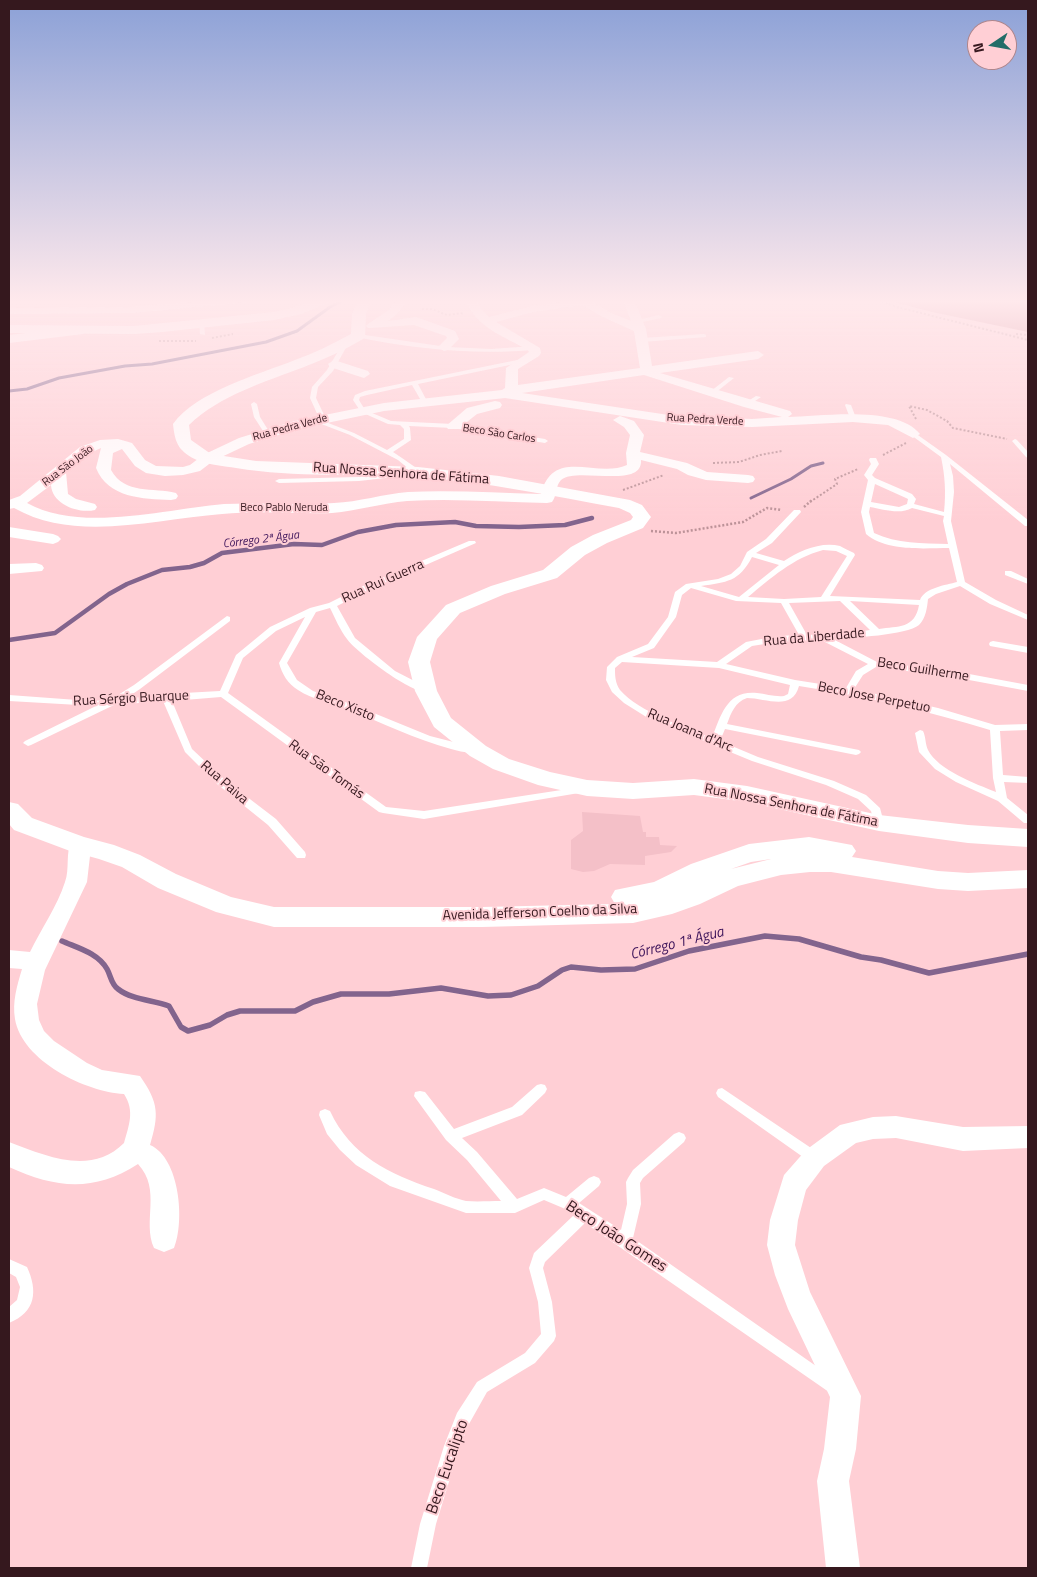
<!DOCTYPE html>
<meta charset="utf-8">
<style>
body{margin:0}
#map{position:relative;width:1037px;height:1577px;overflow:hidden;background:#ffcfd5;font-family:"Titillium Web",sans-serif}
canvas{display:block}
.frame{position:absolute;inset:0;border:10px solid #35181e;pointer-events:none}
.north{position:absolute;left:967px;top:20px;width:50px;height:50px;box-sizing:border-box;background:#ffcfd5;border:1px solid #ae868c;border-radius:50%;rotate:258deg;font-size:14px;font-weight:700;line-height:20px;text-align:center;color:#35181e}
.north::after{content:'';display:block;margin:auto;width:18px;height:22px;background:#226d68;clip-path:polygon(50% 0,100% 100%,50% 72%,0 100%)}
</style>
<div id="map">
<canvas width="1037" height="1577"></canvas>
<div class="frame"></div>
<div class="north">N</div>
</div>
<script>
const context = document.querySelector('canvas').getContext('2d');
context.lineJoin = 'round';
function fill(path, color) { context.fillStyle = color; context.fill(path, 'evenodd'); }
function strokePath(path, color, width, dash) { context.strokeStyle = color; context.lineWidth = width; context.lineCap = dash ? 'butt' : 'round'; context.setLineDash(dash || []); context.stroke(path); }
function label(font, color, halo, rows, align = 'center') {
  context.font = font + ' "Titillium Web",sans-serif'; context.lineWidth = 4; context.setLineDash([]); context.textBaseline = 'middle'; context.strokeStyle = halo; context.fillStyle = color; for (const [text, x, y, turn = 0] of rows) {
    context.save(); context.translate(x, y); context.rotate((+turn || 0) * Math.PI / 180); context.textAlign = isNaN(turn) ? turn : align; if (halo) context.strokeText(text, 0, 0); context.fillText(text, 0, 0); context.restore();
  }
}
const built = new Path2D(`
 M582,812L640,816L643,832H646V837H659L660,845L677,846L671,852L645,856V865L610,864L594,871L583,872L571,869V840L583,831Z`);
const forest = new Path2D(`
 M886,300H1028V332L932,312Z`);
const streamFar2 = new Path2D(`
 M9,391L27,389L59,378L125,366L152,364L266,342L297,331L330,307L342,301
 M751,498L791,479L811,466L823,463`);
const streamFar1 = new Path2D(`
 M9,640L55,633L109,594L127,584L162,570L190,567L204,563L222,553L294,544L322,545L358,532L396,525L455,522L476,526L519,527L565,525L592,518`);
const stream = new Path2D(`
 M62,941C78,948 98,953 107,969C111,976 111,984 118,989C132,1000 153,1000 169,1006L181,1027L188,1031L210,1025L227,1015L240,1011H295L313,1002L341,994H389L441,988L488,996L511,995L538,986L562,970L571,967L601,970L635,969L689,951L765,936L799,939L861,957L881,960L929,973L1028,954`);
const pathFar1 = new Path2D(`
 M878,300L897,307L1028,340
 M422,309H432L447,315L464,313
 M1016,334L1028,335
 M212,338L233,334
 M159,341H196
 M916,419L909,406L927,410L947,421L953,428L1007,439
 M883,455L906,443
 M713,463L739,462L760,455L782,451
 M623,490L664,475
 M810,502L837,484L835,479L858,469`);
const path = new Path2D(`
 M804,507L812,500
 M651,531L676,533L743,522L767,508L782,510`);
const service = new Path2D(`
 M659,315L662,317L661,318L637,323L634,321Z
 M199,322L204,323L205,335L200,334Z
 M358,334L447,347L491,349L534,346L537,348L534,350C474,355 415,349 356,337V335Z
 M704,334L706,335V337L642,342L639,340L642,338Z
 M343,343L348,344L333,371L318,387L316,398L326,419L323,421L354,433L387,450L404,439V429L400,425L388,424L361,412L353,400L355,395L365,391L527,358L530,360L529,361L418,384L428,403L427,404H423L412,385L367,395L360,397L359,400L365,410L391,421L453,424L545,439L548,441L545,443L453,428L409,426L410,428L411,440L393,452L402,458L422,472L415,474L398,460L350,435L311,420L314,418L320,420L310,398L312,387L327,370Z
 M729,377L734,378L715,393H711V391Z
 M756,396L761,397L749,405H745V403Z
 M254,402L257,404L260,417L270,433L269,434H265L254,417L251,404Z
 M846,404L851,405L856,418L855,419L850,418L845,405Z
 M911,433H915L946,455L1028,520V526H1025L950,464L953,476L954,492L951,521L965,582L996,600L1028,615V620L990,604L960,586L936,594L928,599C927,608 926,618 919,625C907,635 851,638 833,639L877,662L953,671L1028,685V691L953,677L876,667L863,675L854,689L938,708L995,725L1028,724V730L1000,731L1003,775L1028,777V783L1004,782L1007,798L1028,815V823H1024L998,801L956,782L935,769L919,752L915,733L920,730L923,731C926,737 925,744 928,750C938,770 976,784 996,792L993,778L990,730C927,711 864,696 799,686C792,712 766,698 747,698C735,702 731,713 727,724L859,750L861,752L859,754L856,755L725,729L720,741L758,757L834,781L866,795L880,808L884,823L879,827L874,823L871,811L858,799L826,785L752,761L648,718L624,703L612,692L606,680L607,667L617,657L648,644L668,617L675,592L686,584L718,579L731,574L740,566L747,552L766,539L794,510H800L801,512L772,543L756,553L784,561C799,551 821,541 840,546C844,548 849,551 854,553L855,555L830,596L920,600C924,588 946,585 957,582L949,548C924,548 887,552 866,534L861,512L868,480L864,475L871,464L869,460L870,458H876L879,464L872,475L875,478L912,494L916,499L914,504L944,512C946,492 945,476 941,457L911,435ZM875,484L906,498L908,499L907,504L899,507L871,502ZM870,507C882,509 900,515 912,508L944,516L943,521L948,544C922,543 897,544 874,533L869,512ZM823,550L836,551L847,556L821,597L784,599L748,597C771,578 793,558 823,550ZM752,557L779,565L739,597L701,586C727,582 739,582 752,557ZM691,588L736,601L781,603L799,635L777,636L746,642L717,662L632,657L654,648L676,617L682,595ZM840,601L870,630L848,633L807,635L789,603ZM850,601L919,605C915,629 898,626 879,629ZM821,640L868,664L856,671L846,688L795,680L726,664L752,646L777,642ZM622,662L719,668L790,685L788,694L784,696C775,697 766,694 757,693C727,690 721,715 712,738C685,727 639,712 620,690C615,683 615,675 615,668Z
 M1015,439L1017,440L1028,452V458L1026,457L1012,441Z
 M400,472L404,474L403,476L359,481L279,483L275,481L279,479L359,477Z
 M469,541H475L476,543L373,588L337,606L355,638L395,671L428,688L430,690L428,692C413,695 356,652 347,639C340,630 335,618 330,608L316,612L287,663L297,680L313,691L354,705L430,736L477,748L479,750L477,752C469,754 459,751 451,749C415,739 382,723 348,709C332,703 313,700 298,690C288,684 282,674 279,663L305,617L276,631L243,658L228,693L386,807L424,811L581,787L586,790L585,792L424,819L383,813L379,812L221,697L172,701L192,749L225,780L276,819L305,852L306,855L305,858H297L268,825L217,784L185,752L163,701L114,705L31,745L28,746L23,743L25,741L96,706L9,701V695L91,701L110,700L134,685L227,616L230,617V621L140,689L125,699L166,694L220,691L236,655L270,627L310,608L329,603L367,584Z
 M1005,571H1011L1028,579V584L1005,575Z
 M993,641L1028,647V653L990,646L989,644L990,642Z
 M541,1084L545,1085L547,1089L545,1093L522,1115L462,1138L477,1152L517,1199L544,1188L566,1197L589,1178L594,1176L599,1178L601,1182L599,1186L579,1203L621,1230L627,1204L626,1182L628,1178L633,1170L674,1134L679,1132L684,1134L686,1138L684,1142L643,1178L640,1183L641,1204L633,1238L836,1380L839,1385L836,1390L831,1393L826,1390L585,1223L545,1262L543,1268L552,1302L556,1336L554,1341L535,1363L487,1392L469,1424L460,1446L436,1524L427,1568H411L420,1524L444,1446L457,1413L477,1382L525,1353L541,1334L538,1302L529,1268L534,1253L574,1215L563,1208L544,1200L515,1213H466L390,1186L356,1165L340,1150L327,1134L319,1115L320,1111L325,1109L330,1111C351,1156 389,1174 434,1189C444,1193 456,1199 466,1201C477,1202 490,1201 501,1201L467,1160L446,1140L414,1096L415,1092L420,1091L425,1092L454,1129L512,1107L537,1085Z
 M722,1088L820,1154L822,1158L820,1162L815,1164L810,1162L718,1097L716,1093L718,1089Z
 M9,1259L27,1267C38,1291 36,1312 9,1323V1307L17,1300L20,1287L16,1277L9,1273Z`);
const minor = new Path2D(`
 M217,300H249L247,302L132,313L9,314V308L132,307Z
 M396,300H408L397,314L388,321L416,317L455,331L459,339L448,350L444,351L438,347L447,338L446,336L414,325L368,328L366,326L368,324L389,310Z
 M466,300H476L480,308L489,317L533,306L573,300H589L611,313L631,321L623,300H634L646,329L652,366L758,351L764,355L758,359L660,373L790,411L792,414L788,417C821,416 898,405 920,434L913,438L888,425L853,422L752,427L682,425L505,398L384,411L298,429L249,444L213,461L200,471L183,475L165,476L146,473L135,466L122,449L113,453L111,470C125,495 153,487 176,493L178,496L176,499L171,500C143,499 108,498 96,468L101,448L90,453L66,472L68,494L76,499L95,504L97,507L95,510C78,514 52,504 51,485L27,503C80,533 166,509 224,504C261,502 297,506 334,503C359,502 383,494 408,492C453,490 497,493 541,494C553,446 597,479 627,465L626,453L630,435L624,427L613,420L620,416L634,421L644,435L640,452L687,463L707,472L748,475L753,476L755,479L753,482L748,483L706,480L688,475L677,469L641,460C643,490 576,466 561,480C555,486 557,496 552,502L547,503C500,502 453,498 407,501C382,503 357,511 332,513C295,514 259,510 222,514C155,519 76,543 14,508L9,509V500L20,496L80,447L100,440L118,439L132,443L145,460L156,466L183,467L190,465L203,455L239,438L295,421L384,403L502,390L505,388L506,368L529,352L528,350C505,337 475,327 466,300ZM582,305L603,317L634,331L640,368L518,385V369L539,356L541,353L540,348L496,322L533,312ZM644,375L744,407L782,417L752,419L682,417L522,393Z
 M79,327L85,331L83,334L9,343V335Z
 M334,360L368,371L370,374L364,378L330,367L328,364Z
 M495,401L500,402L502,405L500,408L477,414L458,429H448L446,426L467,408Z
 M9,527L53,534L58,536L61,539L58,542L53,544L9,537Z
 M36,563L42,565L44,568L42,571L9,574V564Z
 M79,838L86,840L90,845V856L87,882L45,970L37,1004L39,1020L44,1031L54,1041L87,1063L102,1070L140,1076C159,1103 159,1115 150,1145C180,1158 185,1222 174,1248L164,1252L154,1248C142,1221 162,1190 138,1164C93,1193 55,1188 9,1167V1142C46,1156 91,1176 124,1143C129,1125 135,1111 124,1094C86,1092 22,1061 15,1019C12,1002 17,986 22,969L9,968V950L30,952C41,929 57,907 65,882C70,869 65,852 72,840Z
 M896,1116L963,1127L1028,1126V1148L963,1151L896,1138L873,1139L856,1143L824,1166L806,1190L798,1220L795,1245L810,1292L861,1396L856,1449L849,1481L860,1568H826L817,1481L824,1449L830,1397L788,1309L775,1275L767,1245L770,1220L784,1175L806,1150L840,1125L873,1117Z`);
const tertiary = new Path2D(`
 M311,300H329L327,303L301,314L274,320L162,332L134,334L9,333V325L134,326L274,312L292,308Z
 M358,300H372L366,314L365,336L363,339C344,350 325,359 304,367C265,382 220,395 189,425L191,440L211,454L256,461L418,467L499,476L630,500L642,505L651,517L643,528L607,543L585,555L557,578L505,594L460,613L437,639L430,662L437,691L451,718L486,746L509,759L550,772L587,780L633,783L694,779L747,786L879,815L968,825L1028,829V847L968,843L879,831L747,802L694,795L633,799L587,796L538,785L493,769L470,756L434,727L415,691L408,662L417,637L446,605L491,586L543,570L571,547L593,535L631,520L633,517L630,513L619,508C553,496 486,482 418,477C357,473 296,478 236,468C224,466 211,465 199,461C179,452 175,444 173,424C195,392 260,374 295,360C314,353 333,344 351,334L352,314Z
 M9,802L18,804L32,818L84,837L114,845L140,855L176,874L231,897L274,907H482L615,904L611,897L615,890L654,882L691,864L749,844L809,837L852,845L856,851L852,857L938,871L968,873L1028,870V888L968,891L938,889L831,872H810L781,875L738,886L700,904L672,914L633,923L482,927H274L216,912L158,888L122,867L99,859L70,851L14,830L9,824ZM771,859L731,869L751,862Z`);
const farStreetnames = [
 ["Rua Pedra Verde",705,420,3],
 ["Rua Pedra Verde",290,428,-15],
 ["Beco São Carlos",499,434,9],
 ["Rua São João",68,466,-37],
 ["Beco Pablo Neruda",284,508]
];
const farWaternames = [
 ["Córrego 2ª Água",261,540,-7]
];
const streetNames = [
 ["Rua Nossa Senhora de Fátima",401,474,4],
 ["Rua Rui Guerra",383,582,-24],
 ["Rua da Liberdade",814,638,-5],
 ["Beco Guilherme",923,670,9],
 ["Beco Jose Perpetuo",874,698,11],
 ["Rua Sérgio Buarque",131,699,-3],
 ["Beco Xisto",345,706,22],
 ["Rua Joana d'Arc",690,731,23],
 ["Rua São Tomás",326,770,36],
 ["Rua Paiva",224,783,41],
 ["Rua Nossa Senhora de Fátima",791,806,11],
 ["Avenida Jefferson Coelho da Silva",540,913,-2]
];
const waterNames = [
 ["Córrego 1ª Água",677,944,-14]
];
const nearStreetnames = [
 ["Beco João Gomes",616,1237,33],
 ["Beco Eucalipto",448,1467,-71]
];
fill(built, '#f4c0c8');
fill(forest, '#d08894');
strokePath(streamFar2, '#82648d', 3);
strokePath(streamFar1, '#82648d', 4.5);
strokePath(stream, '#82648d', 5.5);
strokePath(pathFar1, '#bc9298', 2, [2, 2]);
strokePath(path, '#bc9298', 2.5, [2, 2]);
fill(service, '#fff');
fill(minor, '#fff');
fill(tertiary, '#fff');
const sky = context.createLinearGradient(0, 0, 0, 520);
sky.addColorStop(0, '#8ca1d7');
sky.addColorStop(0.58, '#ffe9ec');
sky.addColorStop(1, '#ffe9ec00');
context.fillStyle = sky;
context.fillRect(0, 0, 1037, 520);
label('11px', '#35181e', '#ffcfd5', farStreetnames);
label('italic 12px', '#40165c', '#ffcfd5', farWaternames);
label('14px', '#35181e', '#ffcfd5', streetNames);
label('italic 15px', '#40165c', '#ffcfd5', waterNames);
label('16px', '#35181e', '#ffcfd5', nearStreetnames);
</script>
